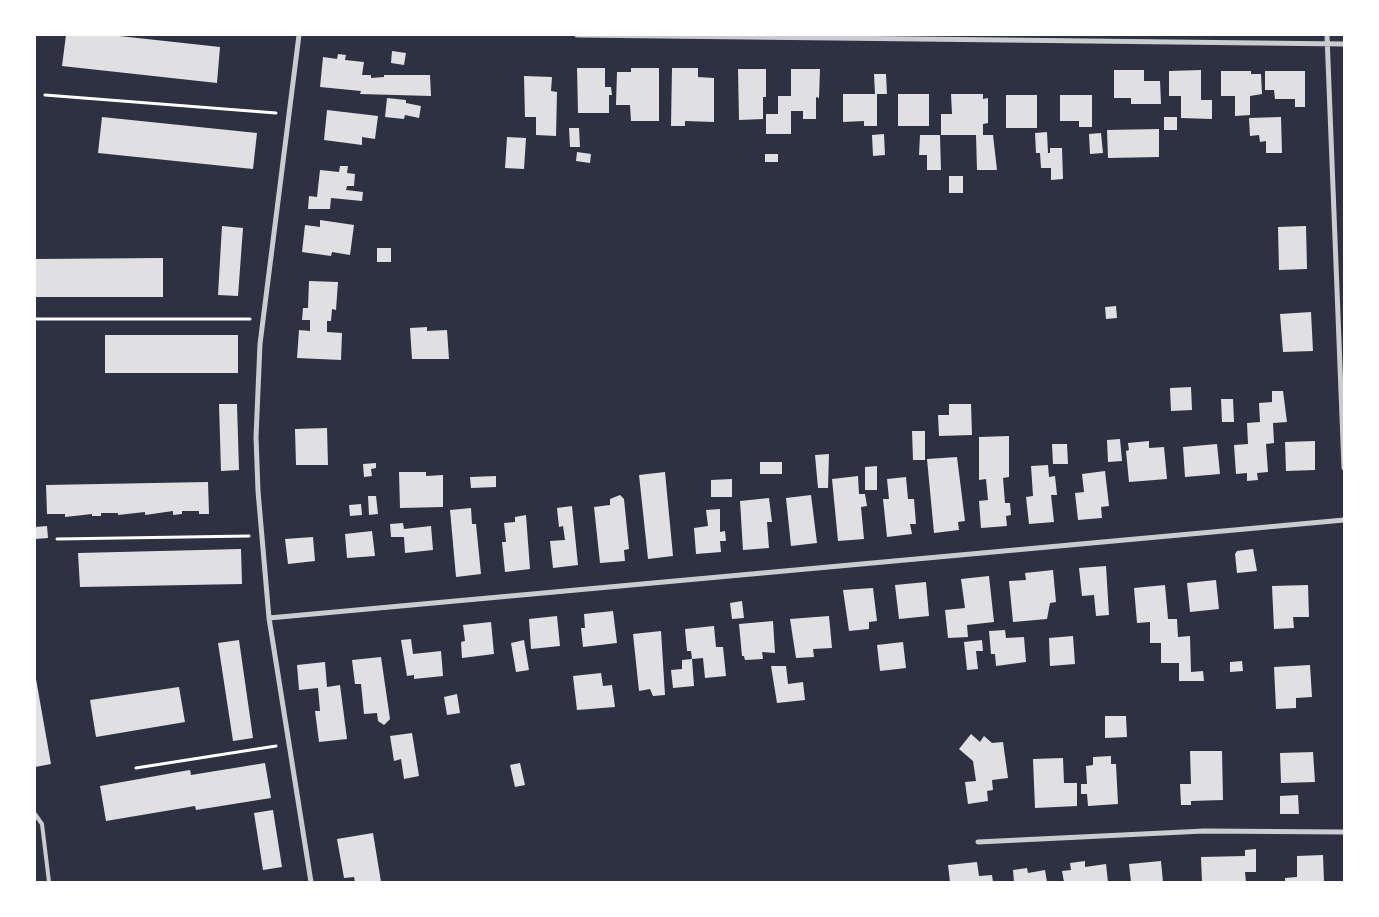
<!DOCTYPE html>
<style>
body{margin:0}
#map{position:relative;width:1379px;height:917px;overflow:hidden;background:#2d3142;font-family:Cabin,sans-serif}
canvas{display:block}
.frame{position:absolute;inset:0;border:36px solid #fff;pointer-events:none}
</style>
<div id="map">
<canvas width="1379" height="917"></canvas>
<div class="frame"></div>
</div>
<script>
const context = document.querySelector('canvas').getContext('2d');
context.lineJoin = 'round';
function fill(path, color) { context.fillStyle = color; context.fill(path, 'evenodd'); }
function strokePath(path, color, width, dash) { context.strokeStyle = color; context.lineWidth = width; context.lineCap = dash ? 'butt' : 'round'; context.setLineDash(dash || []); context.stroke(path); }
const building = new Path2D(`
 M66,35H110L220,47L217,83L62,66Z
 M392,51L406,53L404,65L391,63Z
 M338,54L346,55L345,60L364,62L362,75H371V78L384,77V75H430L431,96L360,94L361,91L320,87L323,57L337,59Z
 M577,68H605V87H611L612,95H609V113H578Z
 M631,68H659V121H631L630,105H616L617,72H631Z
 M672,68H698V77L714,78V122L685,121V126H671Z
 M738,69H766V97H763V119L739,120Z
 M791,69H820L819,98L816,97V119H803V111H791V134H766V114H778V96H791Z
 M1114,70H1144V81H1160L1161,104H1131V98H1114Z
 M1201,70V100H1212V119L1181,118V96H1169V71Z
 M1221,71H1251V74H1261L1262,94L1250,96V115L1235,116V96H1221Z
 M1265,71H1305V107H1295V99H1275L1274,90H1265Z
 M874,74H886L887,94H877V126H864V121L843,122V94H875Z
 M524,76L552,77L551,91L557,92L556,136L536,135V117H525Z
 M898,94H929V126H898Z
 M951,94H983V99L988,98V123L983,124V135H993L997,170H977L976,135H941V114H952Z
 M1006,95H1037V128H1006Z
 M1060,95H1092V127H1079V121H1060Z
 M387,98L406,100V103L421,106L419,118L405,115L404,119L385,117Z
 M327,110L378,116L375,139L362,137V145L324,140Z
 M102,117L257,133L253,169L98,153Z
 M1164,117H1177V130H1164Z
 M1281,117L1282,153H1266V141L1260,142L1259,135L1250,136L1249,118Z
 M569,128H579L580,147H570Z
 M1159,129V157L1108,158L1107,130Z
 M1047,132L1048,153H1050V148H1062L1063,179L1051,180V168H1041L1040,153H1036L1035,133Z
 M1101,133L1103,153L1090,154L1089,134Z
 M884,134L885,155L873,156L872,135Z
 M920,135H940L941,170H927V155H919Z
 M507,137L526,138L524,169L505,168Z
 M577,152L591,154L590,163L576,161Z
 M765,154H778V162H765Z
 M340,166H348L347,173L355,174L354,186H347L346,190L363,192L362,201L331,198L330,209H308L309,196L317,197L320,170L339,172Z
 M949,176H963V193H949Z
 M320,220L354,225L350,255L332,252L331,256L302,252L305,225L320,227Z
 M222,226L243,228L238,296L218,295Z
 M1306,226L1307,269L1279,270L1278,227Z
 M377,248H391V262H377Z
 M163,258V297H35V259Z
 M309,281L338,282L336,310L332,309L331,321H327V332L342,333L341,360L297,358L299,330L310,331V320H302L303,308H308Z
 M1116,306L1117,318L1106,319L1105,307Z
 M1311,312L1313,351L1283,352L1280,314Z
 M427,327V331L447,330L449,359H412L410,328Z
 M105,335H238V373H105Z
 M1191,387L1192,410L1171,411L1170,388Z
 M1272,391H1283L1287,422L1273,423L1274,443L1266,444L1268,472L1257,473L1258,480L1247,481V473L1236,474L1234,445L1248,444L1247,423L1260,422L1259,403L1272,402Z
 M1221,399H1233L1234,422H1222Z
 M219,404H237L239,470L221,471Z
 M949,404H971L972,435L939,436L938,415H949Z
 M327,428L328,465H296L295,429Z
 M912,431H925V460H913Z
 M1009,436V477L1003,478L1005,503H1010L1011,515L1006,516L1007,526L981,528L979,501L988,500L986,479L979,480V437Z
 M1120,439L1122,461L1108,462L1107,440Z
 M1149,441V448L1164,447L1167,479L1129,482L1126,451L1129,450L1128,443Z
 M1315,441V470L1286,471L1285,442Z
 M1052,444H1067L1068,464H1053Z
 M1217,444L1220,474L1185,477L1183,447Z
 M829,454L828,488H818L815,455Z
 M957,457L965,521L958,522L959,530L934,533L927,459Z
 M760,462H782V474H760Z
 M376,463V468L371,469L372,476L364,477L363,464Z
 M1048,465L1049,477L1055,476L1057,495H1051L1054,522L1029,524L1026,497L1033,496L1031,466Z
 M877,466V490H865V467Z
 M1105,471L1109,506L1101,507L1102,518L1078,520L1075,493L1084,492L1082,474Z
 M399,472H426V476L443,475V507L400,508Z
 M665,472L673,556L648,559L639,475Z
 M496,476V487L471,488L470,477Z
 M858,476L859,494H865L867,506L861,507L864,539L838,541L832,479Z
 M906,477L908,499H914L916,524H910L912,534L887,537L883,499H889L887,479Z
 M732,479V497H711V480Z
 M208,482L209,514H199V511H182V514L173,515V511L145,515V512L118,515V513H101V516H92V514L65,517V514H47L46,485Z
 M620,495L624,499L629,549L624,550L625,561L600,563L594,507L610,505V499Z
 M811,495L817,543L791,546L786,498Z
 M368,496H376L378,514L369,515Z
 M769,498L772,522H767L769,548L743,550L740,501Z
 M361,504L362,515L350,516L349,505Z
 M572,506L578,565L553,568L550,541L565,540L563,526L559,527L557,508Z
 M471,508L472,524H476L481,574L456,577L450,510Z
 M720,509V532L725,531L726,541H720L721,552L696,554L694,528L708,526L706,510Z
 M526,515L530,569L505,572L502,542H506L504,523L515,522V517Z
 M403,523L404,529L431,526L433,550L405,553L404,537H391L390,524Z
 M47,526L48,538L35,539V527Z
 M372,531L375,556L347,558L345,534Z
 M313,537L315,561L288,564L285,539Z
 M241,549L242,584L80,587L78,553Z
 M1253,549L1257,571L1237,573L1235,554L1237,551Z
 M1106,566L1109,615L1096,616L1094,595L1082,596L1079,568Z
 M1053,570L1056,602L1050,603L1047,619L1013,622L1009,581L1026,580L1025,573Z
 M989,576L994,622L967,625L968,637L948,638L945,610L965,608L961,579Z
 M1216,580L1219,609L1190,612L1187,583Z
 M926,582L929,616L899,619L895,585Z
 M1165,585L1168,619H1177L1178,637L1190,636L1191,672L1203,671L1204,681H1179V663H1161V643H1150V622L1137,623L1134,588Z
 M1308,585L1309,617H1293L1294,628L1274,629L1272,586Z
 M873,588L877,621L869,622V629L849,631L843,590Z
 M742,601L744,618L732,619L730,603Z
 M613,611L617,643L583,647L581,628H585L584,614Z
 M557,616L560,646L531,649L529,619Z
 M829,616L832,648L813,649L814,657L796,658L790,619Z
 M773,621L775,653L762,652L763,659L745,660L744,656H742L739,624Z
 M491,622L494,654L462,658L461,642L465,641L463,625Z
 M714,626L716,647H723L726,676L705,678L703,658L692,659L691,651H687L685,629Z
 M1005,630L1006,638L1024,637L1026,662L996,666L995,654H991L989,631Z
 M661,631L665,695L653,696L650,689L639,691L633,634Z
 M1073,636L1075,664L1050,666L1049,638Z
 M411,639L413,654L441,651L443,676L414,679V675L407,676L401,640Z
 M239,640L253,738L233,741L218,643Z
 M524,640L529,670L516,672L511,643Z
 M982,640L983,651H976L978,669L967,670L964,642Z
 M903,642L906,668L880,671L877,645Z
 M381,657L390,719L384,725L378,721L377,713L364,714L361,684H355L352,660Z
 M692,659L694,686L673,688L671,670L682,669V660Z
 M1242,661L1243,671L1230,672V662Z
 M325,662L327,687L340,685L347,739L319,742L315,711H320L318,688L299,690L297,665Z
 M1310,665L1312,697L1296,698V708L1276,709L1274,667Z
 M771,666H786L788,684L803,682L805,700L777,703Z
 M601,673L603,686L612,685L615,707L577,710L573,676Z
 M36,679L51,764L35,767V680Z
 M179,687L185,722L96,737L90,700Z
 M457,694L460,713L447,715L444,697Z
 M1105,716H1126L1127,737L1105,738Z
 M412,733L419,776L404,779L401,759L394,761L390,736Z
 M971,734L980,742L984,736L992,743L1003,742L1008,778L992,780L993,790L987,791L988,801L968,804L965,782L976,781L973,761L959,749Z
 M1190,751H1222L1223,800L1191,801V805H1181L1180,784H1191Z
 M1313,752L1315,782L1281,783L1280,753Z
 M1111,756V764H1116L1118,804L1088,806L1087,794H1081V784H1087L1086,766L1093,765V757Z
 M1063,758L1064,783H1077V806L1035,808L1033,759Z
 M265,763L271,798L196,810L195,806L106,821L100,786L178,772L190,770L191,775Z
 M520,763L525,785L515,787L510,765Z
 M1298,795L1299,814H1280V796Z
 M273,810L282,867L263,870L254,813Z
 M373,833L381,882H355L354,877L344,878L337,839Z
 M1256,849V872H1245L1246,882H1202L1201,857L1245,856V850Z
 M1323,855L1324,882H1285V878L1297,877V856Z
 M1085,861V867L1106,864L1108,882H1064L1062,871L1071,870L1070,863Z
 M1161,861L1163,882H1131L1129,864Z
 M977,862L979,876L992,875L993,882H950L948,865Z
 M1027,868L1028,873L1045,870L1047,882H1014L1013,870Z`);
const path = new Path2D(`
 M45,95L276,113
 M35,319H250
 M57,539L249,536
 M136,768L276,746`);
const service = new Path2D(`
 M35,814L42,824L49,882`);
const minor = new Path2D(`
 M299,35L260,344L256,437L258,491L269,618L311,882
 M577,35L1344,44
 M1327,35L1344,468
 M269,618L1344,520
 M978,842L1204,831L1344,832`);
fill(building, '#e0e0e3');
strokePath(path, '#fff', 3);
strokePath(service, '#caccd0', 4);
strokePath(minor, '#caccd0', 5);
</script>
